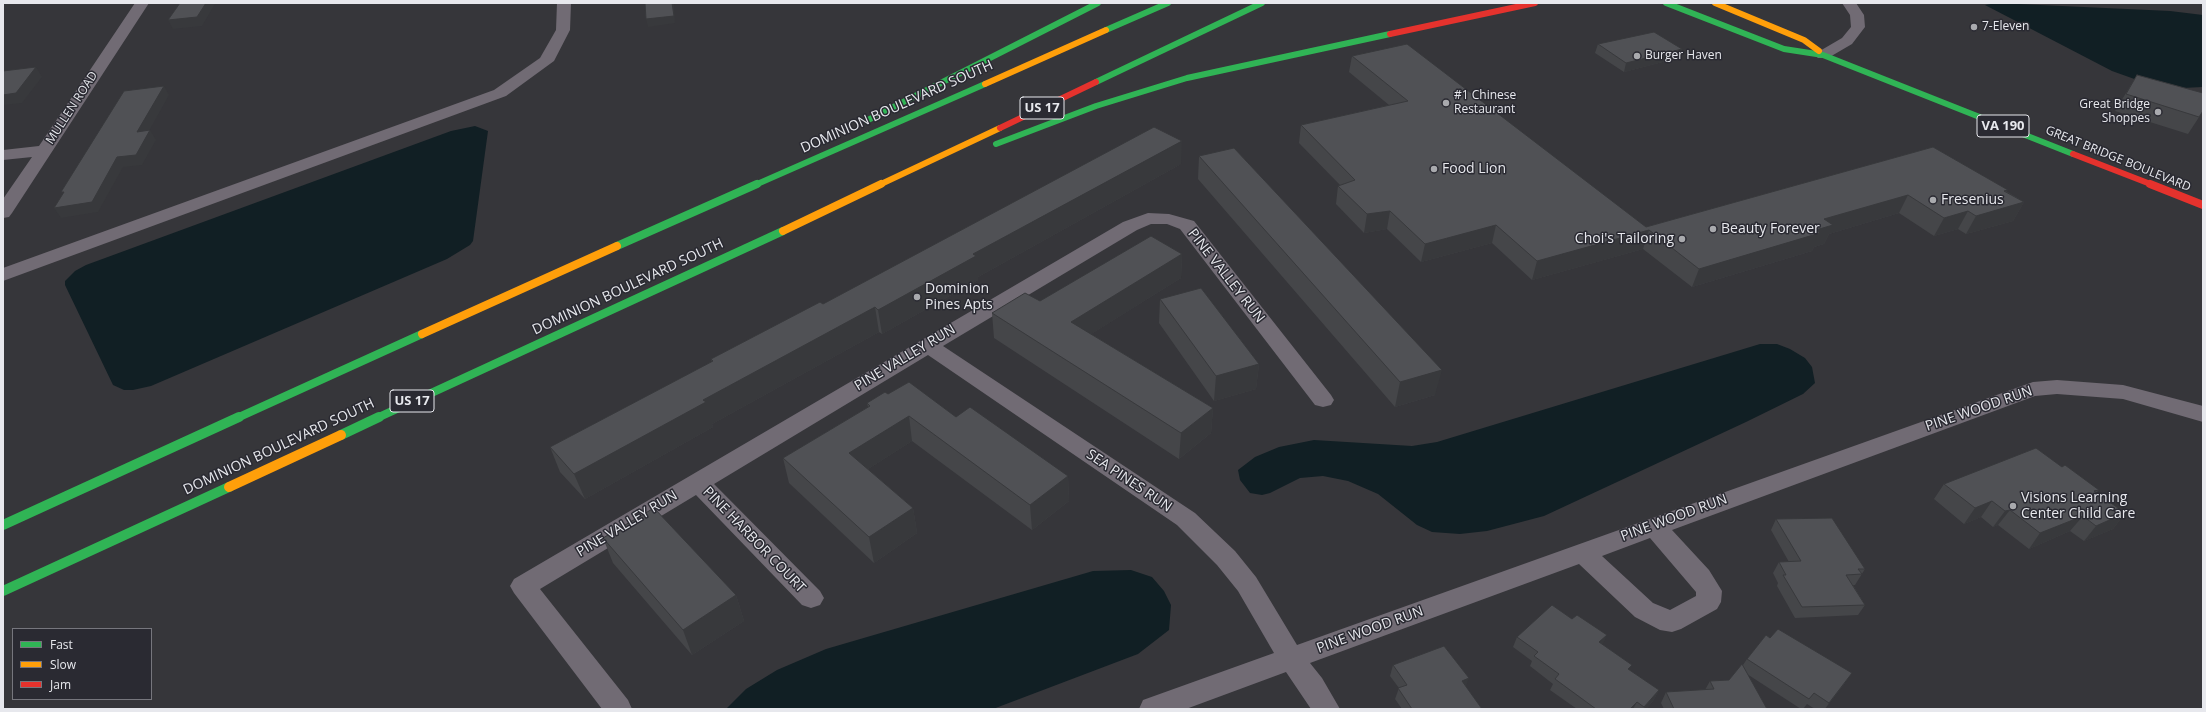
<!DOCTYPE html>
<html>
<head>
<meta charset="utf-8">
<style>
	body { margin:0 }
	#map { position:relative; width:2206px; height:712px; overflow:hidden; background:#36363a; font-family:"Open Sans",sans-serif }
	canvas { display:block }
	.frame { position:absolute; inset:0; border:4px solid #e7e8ed; pointer-events:none }
	.legend { position:absolute; left:12px; top:628px; width:140px; height:72px; box-sizing:border-box; background:#2a2a32; border:1px solid #76767d; margin:0; padding:5px 7px; list-style:none; font-size:12px; color:#e7e8ed }
	.legend li { display:flex; align-items:center; gap:8px; height:20px }
	.legend b { width:20px; border:1px solid #76767d }
</style>
</head>
<body>
<div id="map">
<canvas width="2206" height="712"></canvas>
<div class="frame"></div>
<ul class="legend">
<li><b style="height:5px;background:#30b455"></b>Fast</li>
<li><b style="height:5px;background:#ff9f0a"></b>Slow</li>
<li><b style="height:5px;background:#e5322d"></b>Jam</li>
</ul>
</div>
<script>
const context = document.querySelector('canvas').getContext('2d');
context.lineJoin = 'round';
function paint(path, color) { context.fillStyle = color; context.fill(path, 'evenodd'); }
const poly = rows => new Path2D(rows.map(r => 'M' + r).join(''));
function stroke(path, color, width, dash) { context.strokeStyle = color; context.lineWidth = width; context.lineCap = dash ? 'butt' : 'round'; context.setLineDash(dash || []); context.stroke(path); }
function drawText(font, color, halo, rows, align = 'center') {
  context.font = font + ' "Open Sans",sans-serif'; context.lineWidth = 3; context.setLineDash([]); context.textBaseline = 'middle'; context.strokeStyle = halo; context.fillStyle = color; for (const [text, x, y, turn = 0] of rows) {
    context.save(); context.translate(x, y); context.rotate((+turn || 0) * Math.PI / 180); context.textAlign = isNaN(turn) ? turn : align; if (halo) context.strokeText(text, 0, 0); context.fillText(text, 0, 0); context.restore();
  }
}
const water = poly([
	[1997,3,2170,11,2203,15,2203,87,2182,88,2140,81,2112,71,1985,5],
	[475,126,488,131,473,241,470,245,447,259,151,386,133,390,124,390,113,385,65,285,65,281,75,271,86,265,451,131],
	[1760,344,1777,344,1790,349,1805,358,1812,367,1815,383,1803,394,1746,422,1544,516,1487,531,1460,534,1432,532,1417,525,1378,494,1348,481,1323,476,1300,478,1270,493,1262,495,1250,493,1240,480,1238,470,1255,457,1279,447,1314,440,1412,446,1437,442],
	[1131,570,1152,577,1164,591,1171,605,1169,630,1138,654,993,709,726,709,746,689,777,670,826,649,1093,571]
]);
const street = poly([
	[135,3,149,3,12,213,9,217,3,218,3,199,32,157,3,160,3,150,39,146,135,3],
	[557,3,571,3,570,30,554,61,506,96,3,281,3,268,494,90,540,58,556,30,557,3],
	[1842,3,1856,3,1864,15,1865,27,1852,44,1828,58,1818,58,1815,55,1818,52,1842,38,1851,27,1850,15,1842,3],
	[1148,213,1169,214,1194,221,1331,395,1334,400,1331,405,1323,407,1315,405,1180,229,1167,224,1151,224,1137,230,943,346,1195,513,1235,551,1256,577,1297,645,2033,382,2057,380,2123,385,2203,406,2203,422,2123,399,2057,394,2035,396,1672,530,1709,570,1722,591,1721,602,1717,609,1681,629,1672,632,1660,630,1635,617,1579,564,1310,663,1322,678,1340,709,1311,709,1286,672,1186,709,1139,709,1143,700,1274,653,1238,591,1217,565,1177,525,928,355,714,484,820,591,824,598,820,605,811,608,802,605,696,495,540,589,628,700,632,709,602,709,514,593,510,586,514,579,1123,222,1148,213],
	[1650,538,1696,592,1696,596,1670,610,1653,603,1602,556,1650,538]
]);
const fastFar2 = poly([
	[1666,3,1784,49,1823,55,2073,154],
	[1106,30,1168,3],
	[1096,82,1262,3],
	[866,121,1098,3],
	[996,144,1096,106,1187,78,1390,34],
	[755,185,985,84]
]);
const fastFar1 = poly([
	[617,246,757,184],
	[237,418,422,334],
	[377,418,783,231]
]);
const fast = poly([
	[341,435,379,417],
	[3,525,239,417],
	[3,591,229,487]
]);
const slowFar2 = poly([
	[1715,3,1804,40,1819,51],
	[985,84,1106,30],
	[879,185,1000,128]
]);
const slowFar1 = poly([
	[783,231,881,184],
	[422,334,617,246]
]);
const slow = poly([
	[229,487,341,435]
]);
const jamFar1 = poly([
	[1390,34,1535,3],
	[1000,128,1096,82],
	[2073,154,2153,185]
]);
const jam = poly([
	[2150,184,2203,205]
]);
const wall = poly([
	[1598,44,1682,49,1678,58,1624,72,1595,53],
	[1352,56,1646,227,1933,147,2024,202,2013,221,1966,234,1958,229,1934,236,1899,213,1829,234,1824,244,1814,247,1812,251,1692,287,1643,249,1532,280,1492,243,1421,262,1387,229,1364,233,1336,204,1338,186,1340,185,1299,143,1301,125,1389,105,1349,72],
	[2137,75,2203,111,2188,134,2115,111],
	[1199,156,1435,395,1395,407,1198,179],
	[1181,164,978,277,978,280,882,334,879,332,712,424,713,427,585,499,560,472,550,447,712,362,711,359,823,304],
	[1182,254,1181,278,1091,334,1213,408,1211,433,1179,459,994,338,992,313,1040,301],
	[1160,299,1259,364,1256,389,1214,401,1159,323],
	[888,394,956,417,1068,476,1069,501,1032,530,912,441,868,469,913,508,917,533,874,563,789,483,783,458,868,407,867,403],
	[2062,467,2099,490,2096,493,2125,513,2113,529,2084,541,2070,531,2029,549,1998,525,1993,527,1981,517,1964,524,1934,499,1944,484],
	[1776,519,1865,569,1855,585,1853,585,1865,605,1858,615,1795,618,1777,586,1778,583,1773,573,1779,562,1789,562,1771,530],
	[603,538,736,595,744,621,692,655,613,563],
	[1517,637,1602,644,1629,670,1659,690,1653,701,1646,709,1577,709,1550,690,1553,684,1530,666,1532,661,1513,647],
	[1747,659,1845,683,1825,709,1815,709,1807,704,1803,709,1801,709,1747,674,1767,709,1664,709,1661,703,1666,692,1705,690,1710,681,1729,680,1743,665],
	[1393,665,1466,687,1482,709,1402,709,1395,699,1399,688,1390,676]
]);
const shadedWall = poly([
	[206,3,215,3,215,4,202,26,173,29,168,20],
	[672,3,674,3,675,23,648,27,646,19],
	[1682,49,1678,58,1624,72,1626,63],
	[36,67,42,77,22,103,3,105,3,95],
	[164,86,169,95,143,142,137,132],
	[150,130,156,140,142,165,123,167,98,212,61,218,54,208],
	[1182,141,1181,164,978,277,978,280,882,334,878,310,973,254],
	[1908,195,1899,213,1829,234,1824,244,1814,247,1812,251,1692,287,1699,269,1816,230,1824,219],
	[2024,202,2013,221,1966,234,1976,216],
	[1390,211,1387,229,1364,233,1367,214],
	[1968,211,1958,229,1934,236,1944,218],
	[1496,225,1492,243,1421,262,1425,244],
	[1649,230,1643,249,1532,280,1537,261],
	[1182,254,1181,278,1072,346,1071,322],
	[875,307,879,332,712,424,713,427,585,499,574,474,703,400],
	[1259,364,1256,389,1214,401,1216,376],
	[1442,370,1435,395,1395,407,1400,382],
	[1213,408,1211,433,1179,459,1181,433],
	[909,416,912,441,854,478,849,453],
	[1068,476,1069,501,1032,530,1030,505],
	[1992,501,1981,517,1964,524,1975,508],
	[913,508,917,533,874,563,869,537],
	[2010,510,1998,525,1993,527,2005,511],
	[2125,513,2113,529,2084,541,2096,526],
	[2083,516,2070,531,2029,549,2040,533],
	[736,595,744,621,692,655,683,630],
	[1607,635,1602,646,1599,642],
	[1852,673,1845,683,1825,709,1829,703],
	[1469,678,1465,689,1462,681],
	[1659,690,1653,701,1646,709,1643,709],
	[1637,702,1633,709,1630,709]
]);
const building = poly([
	[180,3,206,3,197,17,168,20,180,3],
	[645,3,672,3,674,16,646,19,645,3],
	[1654,32,1682,49,1626,63,1598,44,1654,32],
	[1407,44,1646,227,1933,147,2008,190,2004,191,2024,202,1976,216,1968,211,1944,218,1908,195,1824,219,1833,225,1816,230,1820,233,1699,269,1649,230,1537,261,1496,225,1425,244,1390,211,1367,214,1338,186,1355,180,1301,125,1408,101,1352,56,1407,44],
	[36,67,16,93,3,95,3,71,36,67],
	[2137,75,2203,93,2203,111,2199,117,2126,94,2137,75],
	[164,86,137,132,150,130,136,155,117,157,92,202,54,208,64,192,61,192,124,91,164,86],
	[1154,127,1182,141,973,254,976,256,878,310,875,307,703,400,706,402,574,474,550,447,713,361,711,359,820,302,823,304,1154,127],
	[1234,148,1442,370,1400,382,1199,156,1234,148],
	[1151,236,1182,254,1071,322,1213,408,1181,433,992,313,1025,293,1040,301,1151,236],
	[1201,288,1259,364,1216,376,1160,299,1201,288],
	[909,382,956,417,970,407,1068,476,1030,505,909,416,849,453,913,508,869,537,783,458,870,406,867,403,885,392,888,394,909,382],
	[2036,448,2062,467,2065,465,2099,490,2094,491,2125,513,2096,526,2083,516,2040,533,2010,510,2005,511,1992,501,1975,508,1944,484,2036,448],
	[654,508,736,595,683,630,603,538,654,508],
	[1832,518,1865,569,1858,569,1862,574,1846,575,1865,605,1802,607,1783,575,1786,575,1779,562,1801,561,1776,519,1832,518],
	[1552,605,1572,619,1577,615,1607,635,1599,642,1632,665,1628,669,1659,690,1644,707,1637,702,1630,709,1596,709,1555,679,1559,674,1534,656,1538,652,1517,637,1552,605],
	[1778,629,1852,673,1829,703,1814,693,1809,699,1747,659,1766,635,1770,638,1778,629],
	[1444,646,1469,678,1462,681,1482,709,1412,709,1398,688,1407,685,1393,665,1444,646],
	[1742,664,1767,709,1674,709,1666,692,1714,689,1710,681,1729,680,1742,664]
]);
const markers = [
	[1974,27,4,"#a9aaae"],
	[1637,56,4,"#a9aaae"],
	[1446,103,4,"#a9aaae"],
	[2158,112,4,"#a9aaae"],
	[1434,169,4,"#a9aaae"],
	[1933,200,4,"#a9aaae"],
	[1713,229,4,"#a9aaae"],
	[1682,239,4,"#a9aaae"],
	[917,297,4,"#a9aaae"],
	[2013,506,4,"#a9aaae"]
];
const farPoinames = [
	["7-Eleven",1982,27],
	["Burger Haven",1645,56],
	["#1 Chinese",1454,96],
	["Restaurant",1454,110],
	["Great Bridge",2150,105,"right"],
	["Shoppes",2150,119,"right"]
];
const farStreetnames = [
	["MULLEN ROAD",72,108,-57],
	["GREAT BRIDGE BOULEVARD",2118,159,22]
];
const shields = [
	[1042,108,44],
	[2003,126,52],
	[412,401,44]
];
const shieldNames = [
	["US 17",1042,108],
	["VA 190",2003,126],
	["US 17",412,401]
];
const streetNames = [
	["DOMINION BOULEVARD SOUTH",897,107,-24],
	["PINE VALLEY RUN",1226,276,52],
	["DOMINION BOULEVARD SOUTH",628,287,-25],
	["PINE VALLEY RUN",905,358,-31],
	["PINE WOOD RUN",1979,409,-19],
	["DOMINION BOULEVARD SOUTH",279,447,-25],
	["SEA PINES RUN",1129,481,34],
	["PINE WOOD RUN",1674,518,-20],
	["PINE VALLEY RUN",627,524,-31],
	["PINE HARBOR COURT",754,540,46],
	["PINE WOOD RUN",1370,630,-20]
];
const poiNames = [
	["Food Lion",1442,169],
	["Fresenius",1941,200],
	["Beauty Forever",1721,229],
	["Choi's Tailoring",1674,239,"right"],
	["Dominion",925,289],
	["Pines Apts",925,305],
	["Visions Learning",2021,498],
	["Center Child Care",2021,514]
];
paint(water, '#111f24');
paint(street, '#716b74');
stroke(fastFar2, '#30b455', 6);
stroke(fastFar1, '#30b455', 8);
stroke(fast, '#30b455', 10);
stroke(slowFar2, '#ff9f0a', 6);
stroke(slowFar1, '#ff9f0a', 8);
stroke(slow, '#ff9f0a', 10);
stroke(jamFar1, '#e5322d', 6);
stroke(jam, '#e5322d', 8);
paint(wall, '#454649');
paint(shadedWall, '#38393c');
paint(building, '#505155');
stroke(building, '#38393c', 1);
for (const [x, y, r, color] of markers) { const dot = new Path2D(); dot.arc(x, y, r, 0, 2 * Math.PI); context.fillStyle = color; context.fill(dot); stroke(dot, '#2a2a32', 1.5); }
drawText('12px', '#e7e8ed', '#2a2a32', farPoinames, 'left');
drawText('12px', '#e7e8ed', '#2a2a32', farStreetnames);
for (const [x, y, w] of shields) { const box = new Path2D(); box.roundRect(x - w / 2, y - 11, w, 22, 3); context.fillStyle = '#2a2a32'; context.fill(box); stroke(box, '#e7e8ed', 1); }
drawText('bold 13px', '#e7e8ed', null, shieldNames);
drawText('14px', '#e7e8ed', '#2a2a32', streetNames);
drawText('14px', '#e7e8ed', '#2a2a32', poiNames, 'left');
</script>
</body>
</html>
